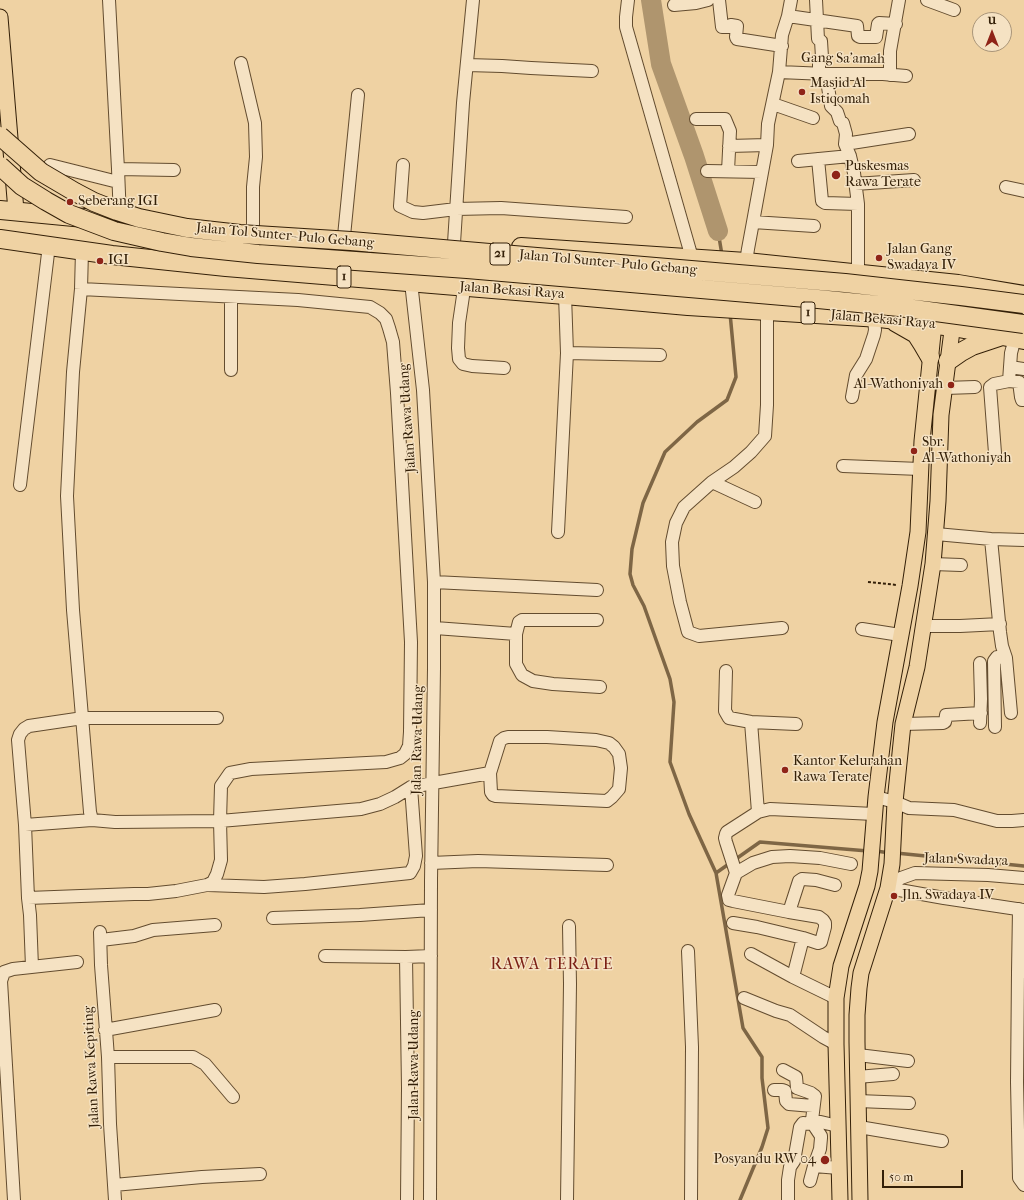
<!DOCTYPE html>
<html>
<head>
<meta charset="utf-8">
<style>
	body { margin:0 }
	#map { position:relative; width:1024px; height:1200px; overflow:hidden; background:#efd2a3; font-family:"IM FELL French Canon",serif }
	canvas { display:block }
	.north { position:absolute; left:972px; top:12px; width:40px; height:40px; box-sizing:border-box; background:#f5e2c3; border:1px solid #a89478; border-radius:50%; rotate:0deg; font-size:11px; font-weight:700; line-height:16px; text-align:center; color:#342008 }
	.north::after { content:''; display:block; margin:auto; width:14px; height:18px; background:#8f2418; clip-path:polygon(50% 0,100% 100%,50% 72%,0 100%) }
	.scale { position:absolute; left:882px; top:1170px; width:81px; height:18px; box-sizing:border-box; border:2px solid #342008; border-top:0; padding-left:5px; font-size:12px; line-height:14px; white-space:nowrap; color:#342008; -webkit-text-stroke:3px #f5e2c3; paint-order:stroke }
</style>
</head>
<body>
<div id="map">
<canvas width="1024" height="1200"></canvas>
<div class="north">U</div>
<div class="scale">50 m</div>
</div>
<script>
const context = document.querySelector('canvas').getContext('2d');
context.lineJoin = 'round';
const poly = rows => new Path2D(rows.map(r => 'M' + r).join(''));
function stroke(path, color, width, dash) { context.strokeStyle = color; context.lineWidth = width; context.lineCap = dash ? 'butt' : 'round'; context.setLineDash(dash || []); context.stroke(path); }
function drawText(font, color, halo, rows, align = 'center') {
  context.font = font + ' "IM FELL French Canon",serif'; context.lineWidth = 3; context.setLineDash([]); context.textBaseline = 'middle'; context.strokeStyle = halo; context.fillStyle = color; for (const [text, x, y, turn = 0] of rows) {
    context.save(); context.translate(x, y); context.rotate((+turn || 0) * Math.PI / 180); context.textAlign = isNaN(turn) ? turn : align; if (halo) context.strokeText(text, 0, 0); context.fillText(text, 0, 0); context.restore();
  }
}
const stream = poly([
	[718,231,722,255],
	[876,851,890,853],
	[896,853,1024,866],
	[716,873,689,814,670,762,674,702,670,679,644,606,633,585,630,574,632,549,643,503,665,452,697,422,727,400,736,377,730,313],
	[740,1200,762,1147,768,1128,762,1078,762,1057,743,1028,716,873,760,842,868,851]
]);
const river = poly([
	[651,0,661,64,694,156,718,231]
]);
const path = poly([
	[868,582,897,585]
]);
const minor = poly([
	[109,0,118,169,120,218],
	[628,0,626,17,626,27,692,258,691,265],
	[719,0,722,27,730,27,731,25,737,26,736,37,737,39,782,46],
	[816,0,818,39,821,41,822,57,819,60,819,73],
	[927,0,954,10],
	[674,5,696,3,708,0],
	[788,16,857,26,858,36,860,37,876,37,878,24,879,23,896,24],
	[241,63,255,123,256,157,253,187,253,231],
	[467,65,502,66,531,68,592,71],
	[779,72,826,74,883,74,906,76],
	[826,74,831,106,837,112,840,121,843,123,846,134,845,144,850,156,854,173,858,204,858,274],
	[890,75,890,51,899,0],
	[773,104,813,118],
	[696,119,725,119,730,131,728,171],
	[845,144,909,134],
	[729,146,767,145],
	[818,159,822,201,825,203,858,204],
	[798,161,850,156],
	[50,165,118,182],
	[403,165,400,206,413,212,423,213,456,209,501,208,626,217],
	[118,169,174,170],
	[707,171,762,172],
	[855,184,914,180],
	[1006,187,1024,191],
	[753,222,814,226],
	[344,236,358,95],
	[454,243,463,103,473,0],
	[82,251,81,289,73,372,67,496,73,610,90,812,92,820,115,822,220,821,361,809,380,804,395,797,411,787,416,856,414,866,410,873,305,884,264,887,208,885],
	[746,262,748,249,753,222,767,145,768,124,779,72,782,35,788,16,791,0],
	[411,282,423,390,434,582,434,668,431,881,430,1200],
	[461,287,463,296,459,323,458,348,459,359,463,364,472,366,504,368],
	[81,289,298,300,370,307,380,313,386,319,389,328,393,342,397,393,411,642,410,732,409,746,405,754,400,758,386,762,251,769,230,773,221,786,220,821,221,860,217,874,213,882,207,885,176,891,148,894,134,894,28,898,25,825,18,740,20,734,24,729,29,726,83,718,217,718],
	[231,297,231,370],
	[767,310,767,405,765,436,751,452,734,467,712,482,684,507,676,523,672,542,673,566,680,602,688,632,699,636,782,628],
	[567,353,660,355],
	[1010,367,1024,369],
	[1009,381,1011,353,1015,338],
	[945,388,975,387],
	[852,397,856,375,866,359,874,335,875,330,874,318],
	[995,453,990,387,994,384,1009,381,1019,382,1021,397,1022,400,1024,400],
	[843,466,920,469],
	[712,482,755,502],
	[20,485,49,245],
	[558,532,567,353,565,295],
	[936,534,991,539,1024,540],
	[991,539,1000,632,1002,646,1006,658,1011,713],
	[933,564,961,565],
	[434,582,597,590],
	[924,626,960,626,1000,624],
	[435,628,516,634,516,664,522,675,533,681,553,684,600,687],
	[862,629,900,635],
	[516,634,519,622,522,620,597,620],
	[980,663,981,699,980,723],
	[726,671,725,711,729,718,751,722,796,724],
	[751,722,758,812],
	[903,724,943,723,945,722,946,715,981,713],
	[995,727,994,661,997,657,1006,658],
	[411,787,490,773,500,741,504,738,508,737,547,737,596,740,609,743,614,747,619,754,621,768,619,789,612,797,607,801,496,796,493,795,491,792,490,773],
	[876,797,895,802,909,808,954,810,997,821,1012,821,1024,820],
	[25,825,92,820],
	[431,863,478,861,607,865],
	[736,873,726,842,725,838,726,834,727,832,758,812,770,809,874,814],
	[888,888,901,878,915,873,988,875,1024,878],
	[888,888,944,898,1024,910],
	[28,898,30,915,32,967],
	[789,912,733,901,729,900,728,895,736,873,753,863,772,857,790,856,820,858,851,864],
	[273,918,360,915,431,910],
	[733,923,757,927,803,938,818,943,821,942,825,927,825,923,823,920,819,917,789,912,799,881,802,879,816,880,835,885],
	[100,932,101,965,108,1057,110,1124,115,1200],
	[101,940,134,936,153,930,215,925],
	[688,951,692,1047,691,1200],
	[751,954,793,977,836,998],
	[325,956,406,957,431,956],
	[406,957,408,1088,407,1200],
	[1018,972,1019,909],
	[1024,972,1018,972,1017,1082,1019,1178,1024,1185],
	[793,977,803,938],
	[744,998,776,1011,790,1015,823,1037,836,1044],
	[105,1030,215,1010],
	[858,1055,908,1061],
	[108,1057,193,1057,205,1064,233,1097],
	[783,1070,796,1077,797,1088,811,1093,815,1096,812,1120,813,1124,821,1136,821,1138,820,1149,814,1166,810,1181],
	[857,1077,893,1074],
	[774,1090,782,1090,785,1091,786,1101,789,1104,813,1106],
	[858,1101,909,1103],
	[812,1120,838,1126],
	[859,1127,942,1141],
	[814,1166,839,1168],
	[114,1185,202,1177,260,1174],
	[14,1200,1,981,4,972,13,969,77,962],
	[567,1200,570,984,569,926],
	[788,1200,788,1180,790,1167,794,1161,800,1127,803,1123,813,1124]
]);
const major = poly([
	[0,17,16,211],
	[840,1200,836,1044,836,998,841,966,867,886,870,871,876,797,885,722,910,586,918,532,922,441,935,314],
	[860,1200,857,1042,857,1015,859,988,861,973,888,888,892,864,895,802,903,724,917,667,933,564,938,501,941,415,958,285]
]);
const highway = poly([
	[0,210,147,224],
	[0,239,112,255,226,267,565,295,688,306,880,318,953,327,1024,340],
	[521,247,746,262,958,284,1024,295],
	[895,322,916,334,923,345,930,357],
	[948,361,961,352,972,346,1002,336]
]);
const highwayBridge = poly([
	[0,136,41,172,75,192,94,202,117,211,139,218,187,228,240,234,351,241,454,250,845,283,961,296,1024,304],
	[0,166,22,186,46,201,69,214,114,231,162,242,191,247,258,254,467,269,818,299,899,307,1024,324]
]);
const markers = [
	[802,92,4,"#8f2418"],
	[836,175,5,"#8f2418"],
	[70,202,4,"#8f2418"],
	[879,258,4,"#8f2418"],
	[100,261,4,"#8f2418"],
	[951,385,4,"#8f2418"],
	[914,451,4,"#8f2418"],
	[785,770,4,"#8f2418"],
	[894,896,4,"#8f2418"],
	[825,1160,5,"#8f2418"]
];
const shields = [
	[500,254,20],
	[344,277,14],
	[808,313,14]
];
const shieldNames = [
	["21",500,254],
	["1",344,277],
	["1",808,313]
];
const streetNames = [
	["Gang Sa'amah",843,59,1],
	["Jalan Tol Sunter–Pulo Gebang",285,236,5],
	["Jalan Tol Sunter–Pulo Gebang",608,263,5],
	["Jalan Bekasi Raya",512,291,4],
	["Jalan Bekasi Raya",883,320,5],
	["Jalan Rawa Udang",408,418,-94],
	["Jalan Rawa Udang",418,740,-89],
	["Jalan Swadaya",966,860,2],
	["Jalan Rawa Udang",415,1065,-90],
	["Jalan Rawa Kepiting",92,1067,-93]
];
const poiNames = [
	["Masjid Al",810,84],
	["Istiqomah",810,100],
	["Puskesmas",845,167],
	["Rawa Terate",845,183],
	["Seberang IGI",78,202],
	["Jalan Gang",887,250],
	["Swadaya IV",887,266],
	["IGI",108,261],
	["Al-Wathoniyah",943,385,"right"],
	["Sbr.",922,443],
	["Al-Wathoniyah",922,459],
	["Kantor Kelurahan",793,762],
	["Rawa Terate",793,778],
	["Jln. Swadaya IV",902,896],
	["Posyandu RW 04",816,1160,"right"]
];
const quarterNames = [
	["RAWA TERATE",552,965]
];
stroke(stream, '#7e6645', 3.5);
stroke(river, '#af956e', 20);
stroke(minor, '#634c2f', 14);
stroke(major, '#342008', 17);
stroke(highway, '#342008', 20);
stroke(path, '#342008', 2, [3, 2]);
stroke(minor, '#f5e2c3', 12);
stroke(major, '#efd2a3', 15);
stroke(highway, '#efd2a3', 18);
stroke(highwayBridge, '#342008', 20, []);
stroke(highwayBridge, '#efd2a3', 18);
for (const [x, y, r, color] of markers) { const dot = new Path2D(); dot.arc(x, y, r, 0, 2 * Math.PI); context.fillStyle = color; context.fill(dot); stroke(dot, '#f5e2c3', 1.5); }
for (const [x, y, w] of shields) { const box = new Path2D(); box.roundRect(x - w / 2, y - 11, w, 22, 3); context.fillStyle = '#f5e2c3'; context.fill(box); stroke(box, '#342008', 1); }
drawText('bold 13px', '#342008', null, shieldNames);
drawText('14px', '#342008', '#f5e2c3', streetNames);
drawText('14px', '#342008', '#f5e2c3', poiNames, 'left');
context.letterSpacing = '1px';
drawText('16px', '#7a1f14', '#f5e2c3', quarterNames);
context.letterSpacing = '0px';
</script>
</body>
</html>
